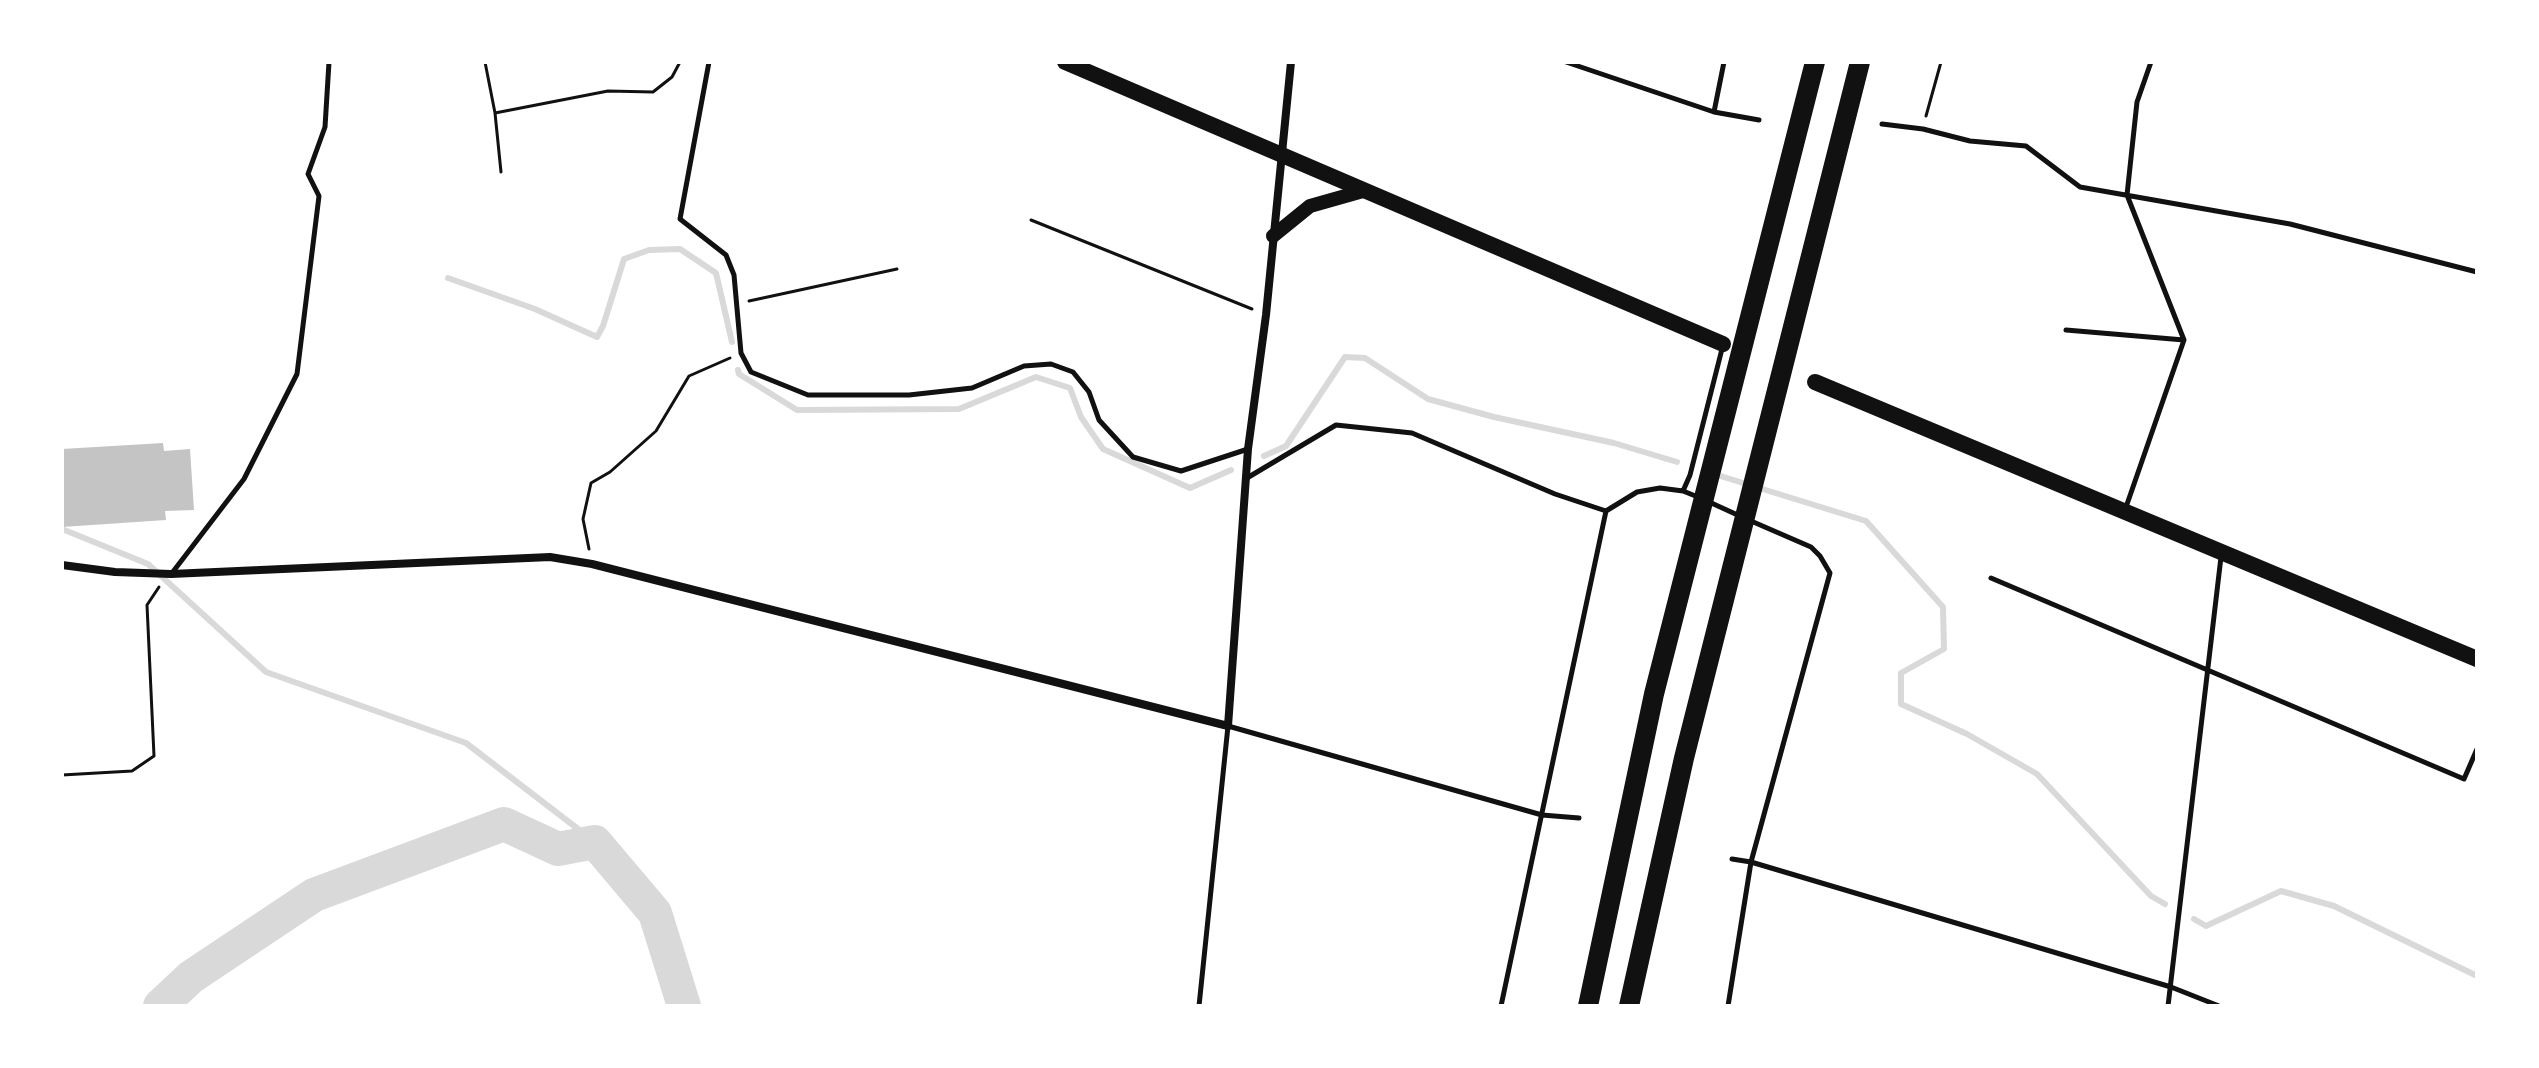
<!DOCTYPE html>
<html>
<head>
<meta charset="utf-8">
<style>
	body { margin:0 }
	#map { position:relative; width:2539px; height:1068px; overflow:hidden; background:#fff; font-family:Jost,sans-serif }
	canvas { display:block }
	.frame { position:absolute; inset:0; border:64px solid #fff; pointer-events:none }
</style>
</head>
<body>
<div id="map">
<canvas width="2539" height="1068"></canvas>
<div class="frame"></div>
</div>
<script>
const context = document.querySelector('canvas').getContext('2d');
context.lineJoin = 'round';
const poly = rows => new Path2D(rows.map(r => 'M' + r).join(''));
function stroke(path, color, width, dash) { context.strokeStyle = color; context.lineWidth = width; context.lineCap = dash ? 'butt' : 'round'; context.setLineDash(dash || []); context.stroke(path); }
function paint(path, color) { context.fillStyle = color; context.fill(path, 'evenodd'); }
const stream = poly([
	[448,278,535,309,597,337,603,326,624,259,649,250,680,249,716,273,732,342],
	[738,370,739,374,797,410,959,409,1036,377,1070,388,1081,417,1103,449,1190,488,1231,470],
	[1264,456,1286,446,1345,357,1365,358,1428,399,1494,417,1614,443,1677,462],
	[1714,474,1866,521,1943,607,1944,649,1901,673,1901,704,1967,734,2037,774,2151,896,2165,904],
	[62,529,148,564,266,672,466,743,595,842],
	[2194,919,2206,926,2281,891,2334,906,2477,976]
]);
const river = poly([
	[160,1006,191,977,314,895,504,824,558,849,595,842,655,913,684,1006]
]);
const building = poly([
	[163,443,164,451,190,449,194,510,165,511,166,520,62,527,62,449]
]);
const path = poly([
	[485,62,495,113,501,172],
	[495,113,608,91,653,92,672,77,680,62],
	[1926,116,1941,62],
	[1031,220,1252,309],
	[749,301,897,269],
	[589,549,583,519,591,483,610,472,656,431,689,376,730,358],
	[62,775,132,771,154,756,147,605,159,587]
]);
const service = poly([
	[709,62,680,219,726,255,734,275,741,353,751,372,808,395,909,395,972,388,1024,366,1051,364,1073,372,1089,392,1099,420,1133,457,1181,471,1248,449],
	[1566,62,1714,112,1759,120],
	[1714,112,1724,62],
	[1882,124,1923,129,1970,141,2026,146,2080,187,2290,224,2477,272],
	[2066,330,2184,340],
	[1247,478,1336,425,1412,433,1555,494,1606,511,1501,1006],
	[1683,491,1690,475,1723,345],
	[1707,501,1742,517],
	[2125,510,2184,340,2127,195,2137,102,2151,62],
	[1606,511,1637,492,1660,488,1683,491,1698,497],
	[172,573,244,479,297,374,319,196,308,174,325,127,329,62],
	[1991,578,2464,779,2477,749],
	[1732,859,1751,862,2171,987,2219,1006],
	[1199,1006,1228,726,1542,815,1579,818],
	[1728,1006,1751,862,1830,573,1820,556,1811,547,1751,521],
	[2168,1006,2221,557]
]);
const minor = poly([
	[62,565,115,572,171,574,550,557,592,564,1228,726,1248,449,1266,315,1291,62]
]);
const tertiary = poly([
	[1273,236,1310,206,1363,191]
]);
const secondary = poly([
	[1065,62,1723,344],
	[1815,382,2477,659]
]);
const motorway = poly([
	[1588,1006,1654,694,1815,62],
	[1629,1006,1684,758,1860,62]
]);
stroke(stream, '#d9d9d9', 6);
stroke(river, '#d9d9d9', 34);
paint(building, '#c4c4c4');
stroke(path, '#111', 3);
stroke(service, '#111', 5);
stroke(minor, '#111', 8);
stroke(tertiary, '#111', 14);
stroke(secondary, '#111', 16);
stroke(motorway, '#111', 20);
</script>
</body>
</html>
